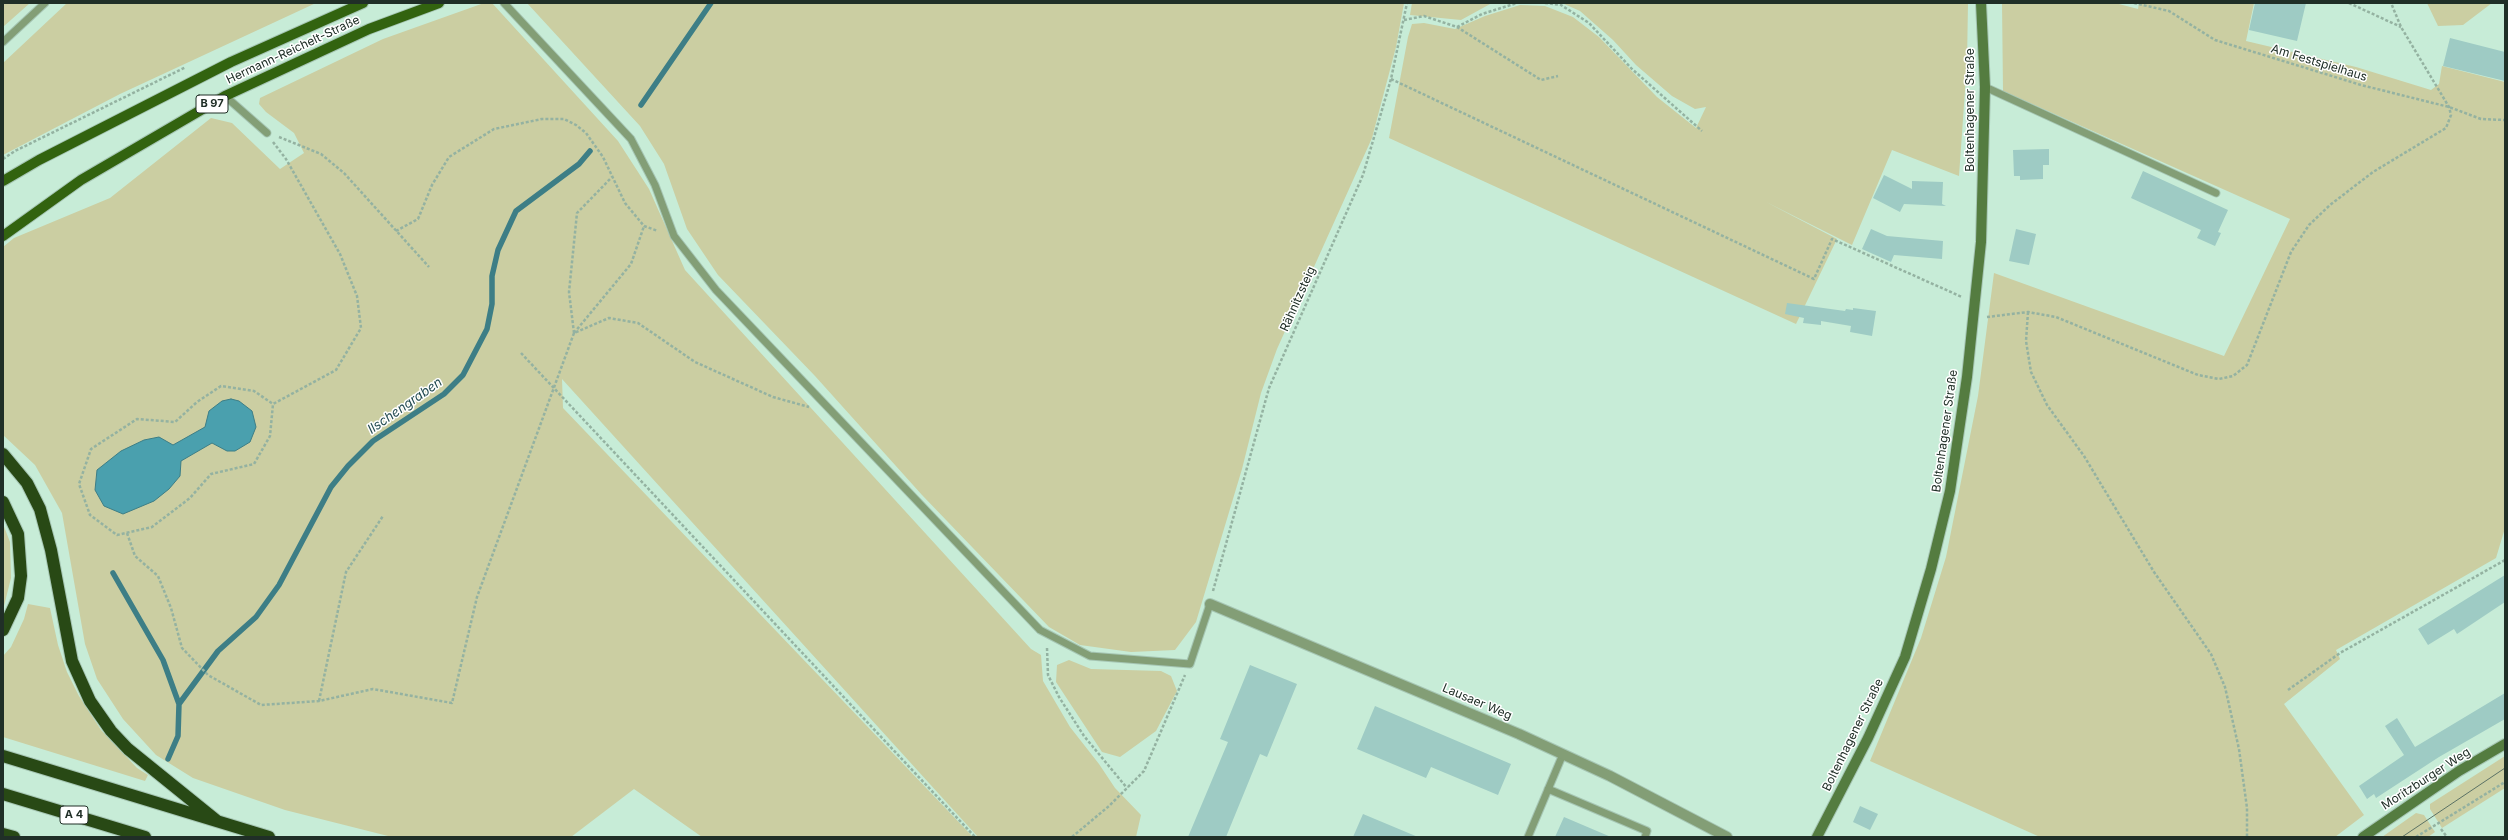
<!DOCTYPE html>
<html>
<head>
<meta charset="utf-8">
<style>
	body { margin:0 }
	#map { position:relative; width:2508px; height:840px; overflow:hidden; background:#c7ecd7; font-family:Inter,sans-serif }
	canvas { display:block }
	.frame { position:absolute; inset:0; border:4px solid #202f27; pointer-events:none }
</style>
</head>
<body>
<div id="map">
<canvas width="2508" height="840"></canvas>
<div class="frame"></div>
</div>
<script>
const context = document.querySelector('canvas').getContext('2d');
context.lineJoin = 'round';
function paint(path, color) { context.fillStyle = color; context.fill(path, 'evenodd'); }
const poly = rows => new Path2D(rows.map(r => 'M' + r).join(''));
function stroke(path, color, width, dash) { context.strokeStyle = color; context.lineWidth = width; context.lineCap = dash ? 'butt' : 'round'; context.setLineDash(dash || []); context.stroke(path); }
function drawText(font, color, halo, rows, align = 'center') {
  context.font = font + ' Inter,sans-serif'; context.lineWidth = 3; context.setLineDash([]); context.textBaseline = 'middle'; context.strokeStyle = halo; context.fillStyle = color; for (const [text, x, y, turn = 0] of rows) {
    context.save(); context.translate(x, y); context.rotate((+turn || 0) * Math.PI / 180); context.textAlign = isNaN(turn) ? turn : align; if (halo) context.strokeText(text, 0, 0); context.fillText(text, 0, 0); context.restore();
  }
}
const green = poly([
	[3,3,30,3,3,27],
	[67,3,316,3,120,94,3,155,3,63],
	[484,3,492,3,618,141,649,189,685,270,1031,649,1041,655,1043,681,1070,727,1099,764,1115,788,1141,815,1136,837,978,837,562,379,563,408,973,837,702,837,634,789,571,837,392,837,285,810,193,778,156,755,123,719,97,679,85,644,62,513,35,465,3,435,3,247,14,238,110,198,211,118,232,123,280,169,304,153,294,133,266,112,259,104,260,98,383,39],
	[527,3,1404,3,1396,47,1372,138,1277,349,1261,393,1242,469,1196,622,1175,650,1131,652,1080,645,1049,627,922,495,815,376,718,275,687,229,664,164,640,126],
	[1412,3,1492,3,1461,20,1410,15],
	[1562,3,1968,3,1967,62,1959,176,1892,150,1852,245,1766,202,1837,239,1796,324,1389,138,1408,37,1412,24,1424,23,1455,29,1485,16,1520,5,1545,6,1573,17,1599,37,1657,97,1696,128,1706,107,1695,109,1672,96,1636,65,1613,40,1580,11],
	[2002,3,2115,3,2138,9,2139,3,2254,3,2246,41,2356,67,2431,90,2439,84,2442,66,2505,82,2505,528,2496,558,2336,650,2340,659,2284,704,2364,815,2335,837,2040,837,1870,761,1921,638,1946,557,1978,396,1994,273,2224,356,2290,219,2003,91],
	[2427,3,2492,3,2463,25,2438,26],
	[3,524,10,542,11,578,3,610],
	[28,604,50,608,58,645,67,672,79,696,101,730,137,768,148,775,145,781,3,737,3,656,11,647,24,619],
	[1069,660,1091,669,1161,671,1171,676,1177,691,1156,731,1120,757,1102,752,1056,682,1057,665],
	[2505,756,2505,788,2442,828,2430,809,2430,804],
	[2416,813,2424,815,2435,832,2428,837,2382,837]
]);
const water = poly([
	[231,399,239,401,252,411,256,427,250,442,235,451,227,451,212,443,181,461,180,476,169,489,154,501,123,514,104,506,95,490,97,470,121,451,144,440,159,437,173,445,205,427,209,411,222,401,231,399]
]);
const stream = poly([
	[641,105,711,3],
	[113,573,163,660,179,704],
	[168,759,178,736,179,704,218,651,256,617,279,585,331,487,348,466,373,441,444,394,463,375,487,329,492,304,492,276,498,250,516,211,579,164,590,151]
]);
const building = poly([
	[2255,3,2306,3,2297,41,2249,30],
	[2450,38,2505,52,2505,81,2443,66],
	[2049,149,2049,165,2043,165,2043,179,2020,180,2020,176,2014,176,2013,150],
	[2143,171,2228,210,2218,232,2221,233,2215,246,2197,238,2201,230,2131,198],
	[1884,175,1912,189,1912,181,1943,182,1942,204,1946,206,1904,204,1900,212,1873,198],
	[1871,229,1887,236,1943,241,1942,259,1894,255,1891,262,1862,249],
	[2016,229,2036,234,2029,265,2009,261],
	[1787,303,1845,311,1846,309,1853,310,1853,308,1876,311,1872,336,1850,332,1851,326,1821,321,1821,325,1803,323,1804,318,1785,314],
	[2505,575,2505,602,2457,634,2454,629,2428,645,2418,629],
	[1250,665,1297,684,1267,757,1260,754,1226,837,1188,837,1228,742,1220,739],
	[2505,693,2505,719,2439,757,2376,798,2374,794,2367,799,2359,786,2404,755,2385,726,2397,718,2415,747],
	[1375,706,1511,764,1498,795,1431,767,1426,778,1357,749],
	[1860,806,1878,814,1870,830,1853,822],
	[1363,814,1418,837,1353,837],
	[1564,817,1611,837,1555,837]
]);
const path = poly([
	[1545,3,1561,5,1589,23,1632,69,1702,131],
	[2134,3,2169,11,2215,40,2361,85,2449,107,2481,119,2505,120],
	[2349,3,2401,27],
	[1404,20,1424,16,1457,27,1541,80,1558,76],
	[1457,27,1482,14,1517,3],
	[1391,79,1814,279,1832,239,1962,297],
	[279,137,321,154,344,173,429,267],
	[273,142,286,159,340,254,357,296,361,328,336,370,273,404,270,436,254,464,211,474,190,498,152,527,117,535,90,515,79,484,91,449,137,419,175,422,197,402,221,386,254,391,273,404],
	[3,159,15,151,186,67],
	[396,231,418,219,432,185,449,157,494,129,542,119,564,119,576,125,586,133,603,157,625,203,644,226,658,231],
	[2028,312,2026,341,2031,372,2047,405,2084,456,2154,572,2211,654,2225,687,2239,749,2247,808,2247,837],
	[1987,317,2028,312,2056,317,2198,375,2219,379,2233,376,2247,365,2291,252,2309,225,2330,205,2373,172,2446,128,2451,115,2449,107,2401,27,2391,3],
	[574,333,569,292,577,213,612,177],
	[574,333,631,264,644,226],
	[521,353,975,837],
	[127,533,135,556,158,576,171,608,182,648,208,675,261,705,319,701,373,689,452,703,477,597,574,333,609,318,638,323,695,362,773,397,809,407],
	[1213,591,1269,388,1363,175,1391,79,1407,3],
	[1047,648,1048,675,1059,697,1084,736,1127,788],
	[2288,690,2340,653,2505,560],
	[319,701,346,572,383,516],
	[2441,829,2447,837],
	[1072,837,1109,806,1144,771,1185,675],
	[2416,837,2505,782]
]);
const lane = poly([
	[504,3,631,139,655,185,674,236,716,290,1040,630,1090,656,1190,664,1210,604],
	[3,42,45,3],
	[1985,87,2216,193],
	[225,96,267,133],
	[1548,789,1647,831,1645,837],
	[1528,837,1563,754]
]);
const street = poly([
	[1210,604,1519,734,1610,776,1727,837]
]);
const secondary = poly([
	[1817,837,1868,738,1905,657,1931,569,1950,491,1967,377,1981,242,1985,87,1981,3],
	[2363,837,2459,771,2505,744]
]);
const primary = poly([
	[3,181,39,160,231,62,363,3],
	[3,236,81,180,225,96,369,29,439,3]
]);
const highway = poly([
	[3,454,27,483,40,509,51,550,72,661,90,701,111,731,128,749,217,821],
	[3,502,18,534,21,576,18,598,3,630],
	[3,756,269,837],
	[3,794,145,837],
	[3,834,14,837]
]);
const tram = poly([
	[2402,837,2505,768]
]);
const shields = [
	[212,104,32],
	[74,815,28]
];
const shieldNames = [
	["B 97",212,104],
	["A 4",74,815]
];
const streetNames = [
	["Hermann-Reichelt-Straße",293,50,-25],
	["Am Festspielhaus",2319,63,17],
	["Boltenhagener Straße",1970,110,-90],
	["Rähnitzsteig",1298,299,-66],
	["Boltenhagener Straße",1945,431,-82],
	["Lausaer Weg",1477,702,23],
	["Boltenhagener Straße",1853,735,-64],
	["Moritzburger Weg",2426,779,-33]
];
const waterNames = [
	["Ilschengraben",405,406,-35]
];
paint(green, '#cbcea2');
paint(water, '#4aa0ae');
stroke(water, '#3d7e86', 1);
stroke(stream, '#3d7e86', 5.5);
paint(building, '#9ecbc4');
stroke(lane, '#a6c6b4', 9);
stroke(street, '#a6c6b4', 12);
stroke(secondary, '#a6c6b4', 12);
stroke(primary, '#a6c6b4', 12);
stroke(highway, '#a6c6b4', 14);
stroke(path, '#94b2a1', 2.5, [3, 2]);
stroke(lane, '#839e76', 7);
stroke(street, '#839e76', 10);
stroke(secondary, '#547c40', 10);
stroke(primary, '#32630f', 10);
stroke(highway, '#284915', 12);
stroke(tram, '#5b7265', 1);
for (const [x, y, w] of shields) { const box = new Path2D(); box.roundRect(x - w / 2, y - 9, w, 18, 3); context.fillStyle = '#fff'; context.fill(box); stroke(box, '#202f27', 1); }
drawText('bold 11px', '#202f27', null, shieldNames);
drawText('12px', '#202f27', '#fff', streetNames);
drawText('italic 13px', '#224a50', '#fff', waterNames);
</script>
</body>
</html>
